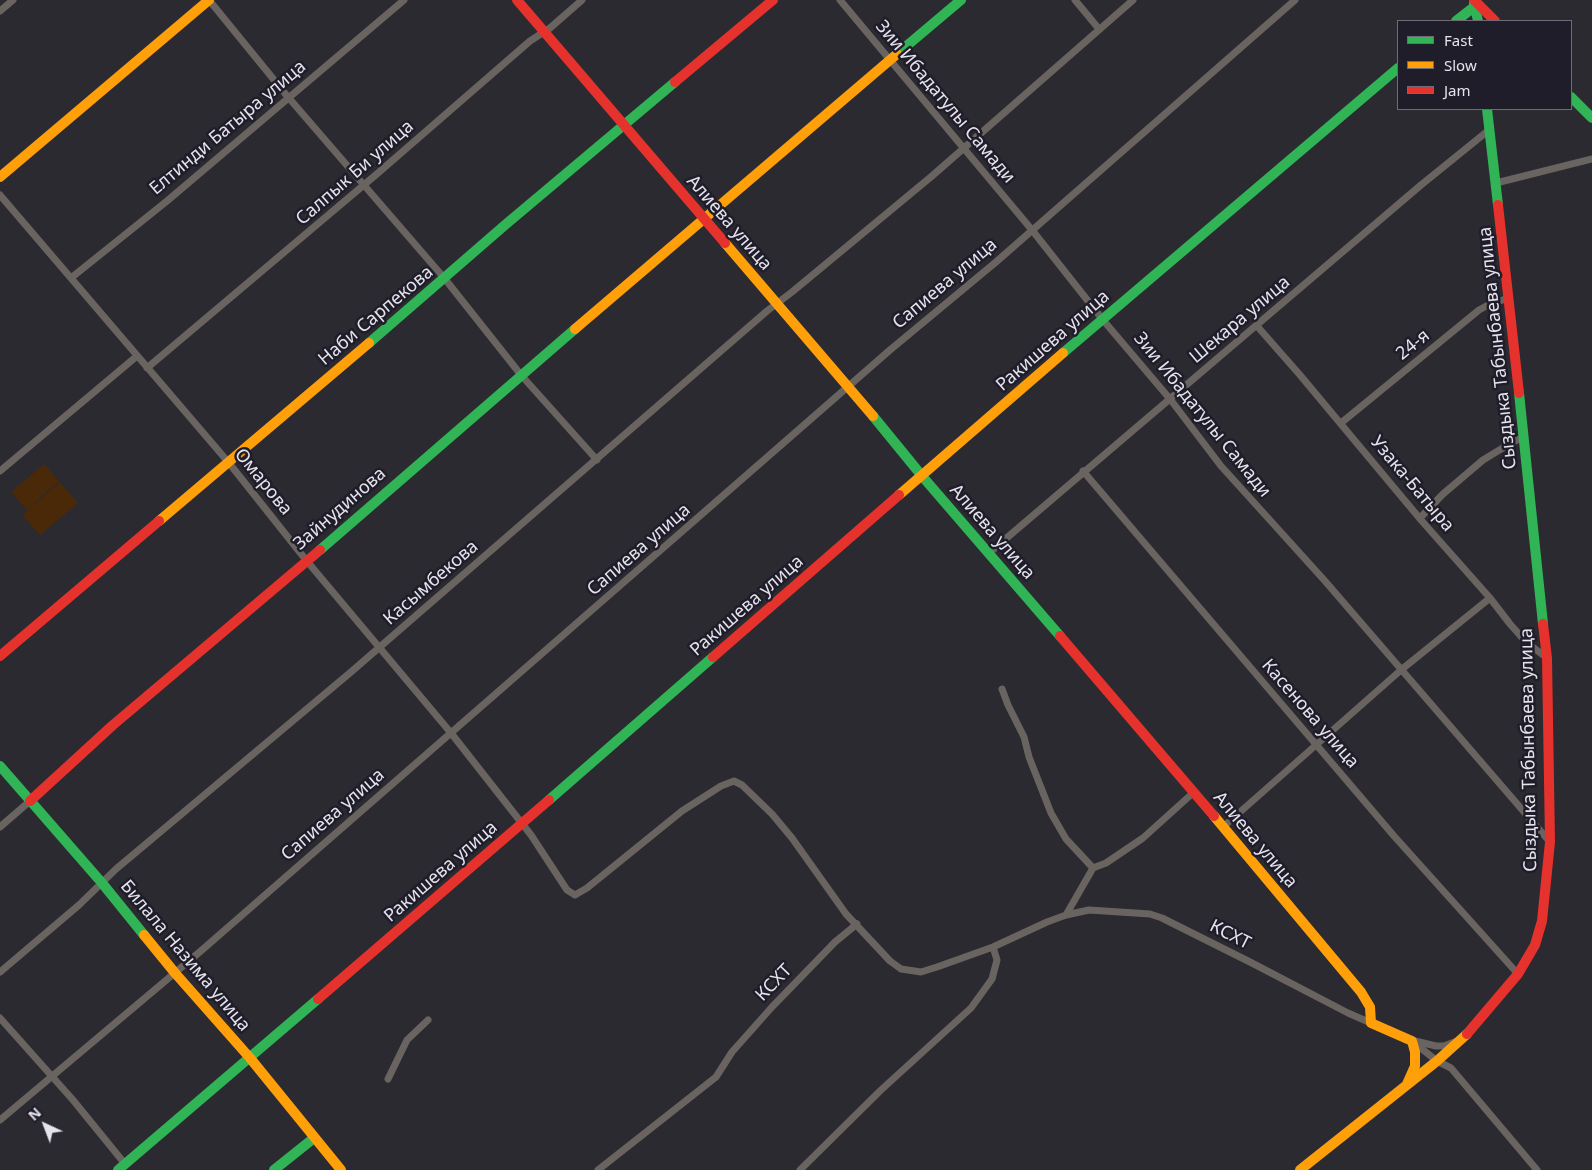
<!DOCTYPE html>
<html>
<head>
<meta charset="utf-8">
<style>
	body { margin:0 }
	#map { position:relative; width:1592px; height:1170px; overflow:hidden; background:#2b2a31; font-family:"Noto Sans",sans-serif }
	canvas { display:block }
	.legend { position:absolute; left:1397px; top:20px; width:175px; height:90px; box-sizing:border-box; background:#201d2a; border:1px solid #6f6c78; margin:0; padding:6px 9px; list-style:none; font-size:15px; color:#e5e3ec }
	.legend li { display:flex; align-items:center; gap:10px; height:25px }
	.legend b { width:25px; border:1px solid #6f6c78 }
	.north { position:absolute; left:20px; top:1100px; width:50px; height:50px; -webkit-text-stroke:4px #201d2a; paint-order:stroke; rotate:317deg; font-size:14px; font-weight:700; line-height:20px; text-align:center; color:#e5e3ec }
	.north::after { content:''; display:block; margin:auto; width:18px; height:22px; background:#e5e3ec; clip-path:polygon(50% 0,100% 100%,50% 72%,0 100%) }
</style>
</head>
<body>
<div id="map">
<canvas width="1592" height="1170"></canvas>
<ul class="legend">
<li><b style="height:6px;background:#30b455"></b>Fast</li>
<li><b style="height:6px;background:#ff9f0a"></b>Slow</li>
<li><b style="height:6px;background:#e5322d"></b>Jam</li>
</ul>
<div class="north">N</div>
</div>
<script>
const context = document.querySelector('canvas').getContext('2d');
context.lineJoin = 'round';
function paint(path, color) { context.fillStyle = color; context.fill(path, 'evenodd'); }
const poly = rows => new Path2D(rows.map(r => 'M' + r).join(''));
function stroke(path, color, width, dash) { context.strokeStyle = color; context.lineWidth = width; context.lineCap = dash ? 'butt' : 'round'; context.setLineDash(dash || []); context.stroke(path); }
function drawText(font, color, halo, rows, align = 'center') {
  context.font = font + ' "Noto Sans",sans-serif'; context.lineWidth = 5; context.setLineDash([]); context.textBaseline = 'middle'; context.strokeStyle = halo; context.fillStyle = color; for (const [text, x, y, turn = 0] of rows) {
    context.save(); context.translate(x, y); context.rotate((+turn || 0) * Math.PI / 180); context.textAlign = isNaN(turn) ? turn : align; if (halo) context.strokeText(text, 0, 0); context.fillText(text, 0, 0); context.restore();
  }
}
const green = poly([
	[44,464,59,481,27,510,11,492],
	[60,482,78,503,40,535,22,515]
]);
const street = poly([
	[209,0,288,97,445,279,521,375,597,460],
	[840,0,1032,230,1103,320,1170,399,1221,466,1325,581,1550,842],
	[1075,0,1099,29],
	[0,11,13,0],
	[1496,183,1592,159],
	[0,195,229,463,306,560,451,733,531,835,567,890,575,895,587,888,682,811,721,786,734,781,742,785,772,814,792,838,846,914,890,961,901,969,921,972,937,967,993,947,1047,922,1066,915,1089,910,1150,914,1162,918,1250,962,1348,1013,1371,1023],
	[71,278,167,201,404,0],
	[1257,326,1300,375,1421,520,1490,598,1510,624,1526,642,1547,658],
	[147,368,378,173,530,41,550,28,582,0],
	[1341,423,1479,310,1490,304,1509,298],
	[0,471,137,356],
	[1083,471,1394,836,1518,974],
	[1420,518,1443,494,1483,460,1506,446,1523,437],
	[989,553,1421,185,1489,130],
	[1002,689,1008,705,1024,737,1029,757,1051,813,1066,839,1093,868],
	[0,827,30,801],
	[1223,827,1401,670,1490,598],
	[1066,915,1093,868,1106,863,1143,838,1194,792],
	[0,972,79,905,116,869,351,672,767,311,792,292,932,176,1133,0],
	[0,1018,73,1100,125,1164],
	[1412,1041,1437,1061,1451,1068,1537,1170],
	[1415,1041,1436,1046,1444,1046,1457,1041],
	[388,1079,407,1040,428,1020],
	[0,1120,202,950,890,350,996,262,1295,0],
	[598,1170,716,1077,732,1052,772,1007,835,942,857,924],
	[800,1170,881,1090,971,1008,992,979,997,960,993,947]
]);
const fast = poly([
	[1474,3,1478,21],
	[1456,21,1474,7],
	[897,54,961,0],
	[1571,97,1592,118],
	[1487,109,1498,205],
	[369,343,505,225,675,82],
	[1063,353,1398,68],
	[1519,393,1543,624],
	[873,416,922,476,1060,636],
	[320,550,575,329],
	[0,766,102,883,144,935],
	[549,800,713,657],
	[118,1170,318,999],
	[274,1170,314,1138]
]);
const slow = poly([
	[0,177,209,0],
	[725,243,873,416],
	[575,329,897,54],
	[899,495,1063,353],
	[159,521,369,343],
	[1214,816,1361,992,1370,1007,1371,1023,1412,1041,1415,1052,1415,1066,1407,1084],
	[144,935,175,973,250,1058,341,1170],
	[1300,1170,1437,1061,1467,1034]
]);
const jam = poly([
	[517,0,725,243],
	[1474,0,1495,21],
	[675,82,773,0],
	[1498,205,1519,393],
	[1060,636,1214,816],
	[0,656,159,521],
	[713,657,899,495],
	[30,801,113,725,320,550],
	[318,999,549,800],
	[1467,1034,1518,974,1535,945,1542,921,1550,842,1547,658,1543,624]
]);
const streetNames = [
	["Зии Ибадатулы Самади",945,102,50],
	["Елтинди Батыра улица",228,128,-40],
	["Салпык Би улица",355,173,-41],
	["Алиева улица",729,223,49],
	["Сапиева улица",945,284,-40],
	["Наби Сарпекова",376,316,-40],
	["Шекара улица",1240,320,-40],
	["Ракишева улица",1053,341,-41],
	["24-я",1413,345,-39],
	["Сыздыка Табынбаева улица",1498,348,-96],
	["Зии Ибадатулы Самади",1202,415,51],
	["Омарова",263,482,51],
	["Узака-Батыра",1412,484,50],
	["Зайнудинова",340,509,-41],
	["Алиева улица",992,532,49],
	["Сапиева улица",639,550,-41],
	["Касымбекова",431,583,-41],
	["Ракишева улица",747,606,-41],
	["Касенова улица",1310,714,49],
	["Сыздыка Табынбаева улица",1529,750,-91],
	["Сапиева улица",333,815,-41],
	["Алиева улица",1255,840,50],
	["Ракишева улица",441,872,-41],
	["КСХТ",1230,935,27],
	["Билала Назима улица",185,956,50],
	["КСХТ",774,983,-46]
];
paint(green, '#4a2908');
stroke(street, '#6a6460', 7);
stroke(fast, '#30b455', 10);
stroke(slow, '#ff9f0a', 10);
stroke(jam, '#e5322d', 10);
drawText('18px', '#e5e3ec', '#201d2a', streetNames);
</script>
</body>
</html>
